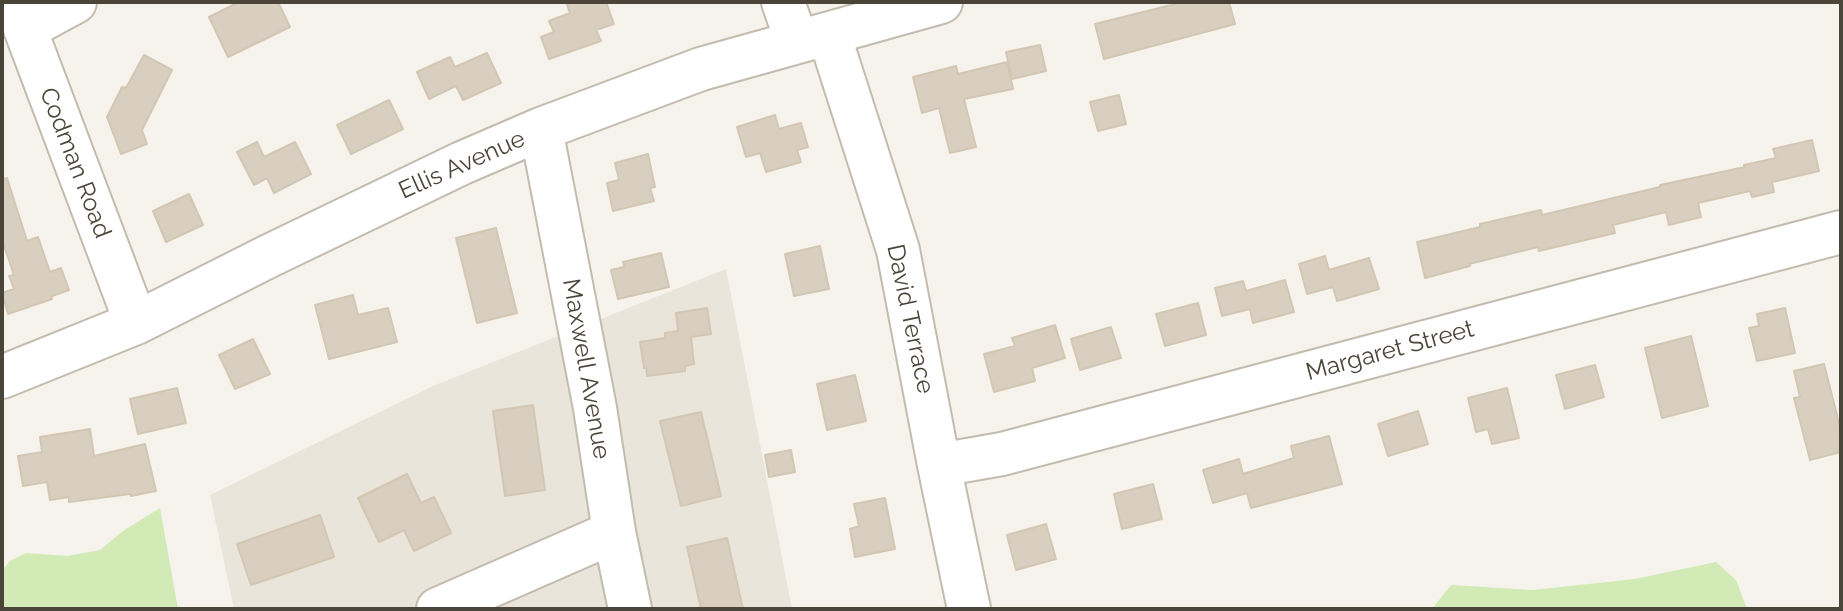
<!DOCTYPE html>
<html>
<head>
<meta charset="utf-8">
<style>
	body { margin:0 }
	#map { position:relative; width:1843px; height:611px; overflow:hidden; background:#f6f3ec; font-family:Raleway,sans-serif }
	canvas { display:block }
	.frame { position:absolute; inset:0; border:4px solid #4b4439; pointer-events:none }
</style>
</head>
<body>
<div id="map">
<canvas width="1843" height="611"></canvas>
<div class="frame"></div>
</div>
<script>
const context = document.querySelector('canvas').getContext('2d');
context.lineJoin = 'round';
function paint(path, color) { context.fillStyle = color; context.fill(path, 'evenodd'); }
const poly = rows => new Path2D(rows.map(r => 'M' + r).join(''));
function stroke(path, color, width, dash) { context.strokeStyle = color; context.lineWidth = width; context.lineCap = dash ? 'butt' : 'round'; context.setLineDash(dash || []); context.stroke(path); }
function drawText(font, color, halo, rows, align = 'center') {
  context.font = font + ' Raleway,sans-serif'; context.lineWidth = 7; context.setLineDash([]); context.textBaseline = 'middle'; context.strokeStyle = halo; context.fillStyle = color; for (const [text, x, y, turn = 0] of rows) {
    context.save(); context.translate(x, y); context.rotate((+turn || 0) * Math.PI / 180); context.textAlign = isNaN(turn) ? turn : align; if (halo) context.strokeText(text, 0, 0); context.fillText(text, 0, 0); context.restore();
  }
}
const residential = poly([
	[726,269,792,609,234,609,210,495,433,386]
]);
const green = poly([
	[160,508,178,609,2,609,2,571,10,561,26,553,68,556,100,550,123,531],
	[1716,562,1736,580,1747,609,1432,609,1451,585,1533,590,1635,579]
]);
const building = poly([
	[239,2,278,2,290,27,228,57,209,17,239,2],
	[566,2,606,2,614,24,596,30,601,41,549,59,541,37,554,32,549,21,570,13,566,2],
	[1183,2,1229,2,1235,24,1104,59,1095,24,1183,2],
	[1040,45,1046,71,1012,79,1006,52,1040,45],
	[487,53,501,83,463,100,456,86,429,99,417,72,450,57,455,67,487,53],
	[144,55,172,70,142,130,147,144,121,154,107,117,122,87,126,88,144,55],
	[1007,62,1013,89,964,99,976,147,950,153,939,108,922,113,913,77,956,66,958,74,1007,62],
	[1119,95,1126,124,1098,131,1090,102,1119,95],
	[389,100,403,129,351,154,337,125,389,100],
	[775,115,779,129,801,123,808,147,797,150,801,162,766,172,760,153,746,157,737,127,775,115],
	[1812,140,1819,171,1772,182,1774,192,1752,197,1750,191,1698,203,1701,217,1669,225,1666,212,1613,225,1615,233,1539,251,1538,247,1469,264,1470,266,1425,278,1417,242,1480,227,1480,224,1541,210,1542,215,1660,187,1660,185,1745,167,1744,165,1776,158,1773,149,1812,140],
	[257,142,264,157,295,142,311,174,274,193,267,178,254,185,237,152,257,142],
	[648,154,655,187,650,188,654,201,613,211,607,183,619,180,615,163,648,154],
	[7,178,27,241,38,237,50,272,61,268,69,290,52,296,52,299,8,314,2,293,14,289,9,276,14,275,2,240,2,179,7,178],
	[189,194,203,225,166,242,153,211,189,194],
	[496,228,517,313,477,323,456,238,496,228],
	[820,246,829,289,794,296,785,254,820,246],
	[661,253,669,287,618,299,611,270,624,267,623,262,661,253],
	[1325,256,1329,270,1369,258,1379,289,1337,301,1333,287,1307,294,1299,264,1325,256],
	[1285,280,1294,312,1253,323,1250,309,1222,316,1215,288,1243,281,1246,291,1285,280],
	[353,295,358,315,388,308,397,342,329,359,315,305,353,295],
	[1198,303,1206,335,1165,346,1156,314,1198,303],
	[707,308,711,334,691,337,694,364,685,366,685,371,647,376,646,367,644,368,640,342,665,338,665,333,678,331,676,313,707,308],
	[1785,308,1795,353,1757,361,1749,328,1759,326,1757,314,1785,308],
	[1055,325,1065,358,1032,368,1035,381,994,392,984,354,1015,346,1012,338,1055,325],
	[1111,327,1121,358,1080,370,1071,339,1111,327],
	[1691,336,1708,406,1662,418,1645,348,1691,336],
	[253,339,270,374,235,389,219,355,253,339],
	[1824,364,1841,431,1841,452,1810,460,1794,398,1800,397,1794,371,1824,364],
	[1595,365,1604,397,1565,409,1556,375,1595,365],
	[855,375,866,421,827,430,817,384,855,375],
	[177,388,186,423,138,434,130,399,177,388],
	[1507,388,1519,438,1492,444,1488,429,1476,432,1468,398,1507,388],
	[533,405,545,490,505,496,493,411,533,405],
	[1418,411,1428,444,1388,456,1378,424,1418,411],
	[701,412,721,496,681,506,660,421,701,412],
	[90,429,94,456,145,444,156,491,131,496,130,494,69,502,69,497,50,500,47,482,23,486,18,456,42,452,40,437,90,429],
	[1329,436,1342,484,1251,508,1247,493,1213,503,1203,470,1239,459,1243,474,1294,458,1291,446,1329,436],
	[791,450,795,472,769,477,765,455,791,450],
	[407,474,421,503,434,497,451,533,414,551,404,530,379,542,358,498,407,474],
	[1153,484,1162,519,1122,529,1114,494,1153,484],
	[885,498,895,549,855,557,850,529,859,526,854,504,885,498],
	[320,515,334,557,251,585,237,544,320,515],
	[1046,524,1056,559,1016,570,1007,535,1046,524],
	[727,538,743,609,701,609,687,547,727,538]
]);
const minor = poly([
	[15,2,136,323],
	[783,2,797,42],
	[25,29,75,2],
	[829,34,898,250,939,465,969,609],
	[541,129,595,408,614,532,630,609],
	[2,377,136,323,269,256,462,163,541,129,701,69,941,2],
	[939,465,1002,454,1841,232],
	[438,609,614,532]
]);
const streetNames = [
	["Codman Road",75,163,69],
	["Ellis Avenue",462,165,-24],
	["David Terrace",910,319,78],
	["Margaret Street",1390,351,-15],
	["Maxwell Avenue",586,369,80]
];
paint(residential, '#eae5da');
paint(green, '#d2eab5');
paint(building, '#d8cfc1');
stroke(building, '#d3c7b4', 2);
stroke(minor, '#c2bbae', 46);
stroke(minor, '#fff', 42);
drawText('24px', '#4b4439', '#fff', streetNames);
</script>
</body>
</html>
